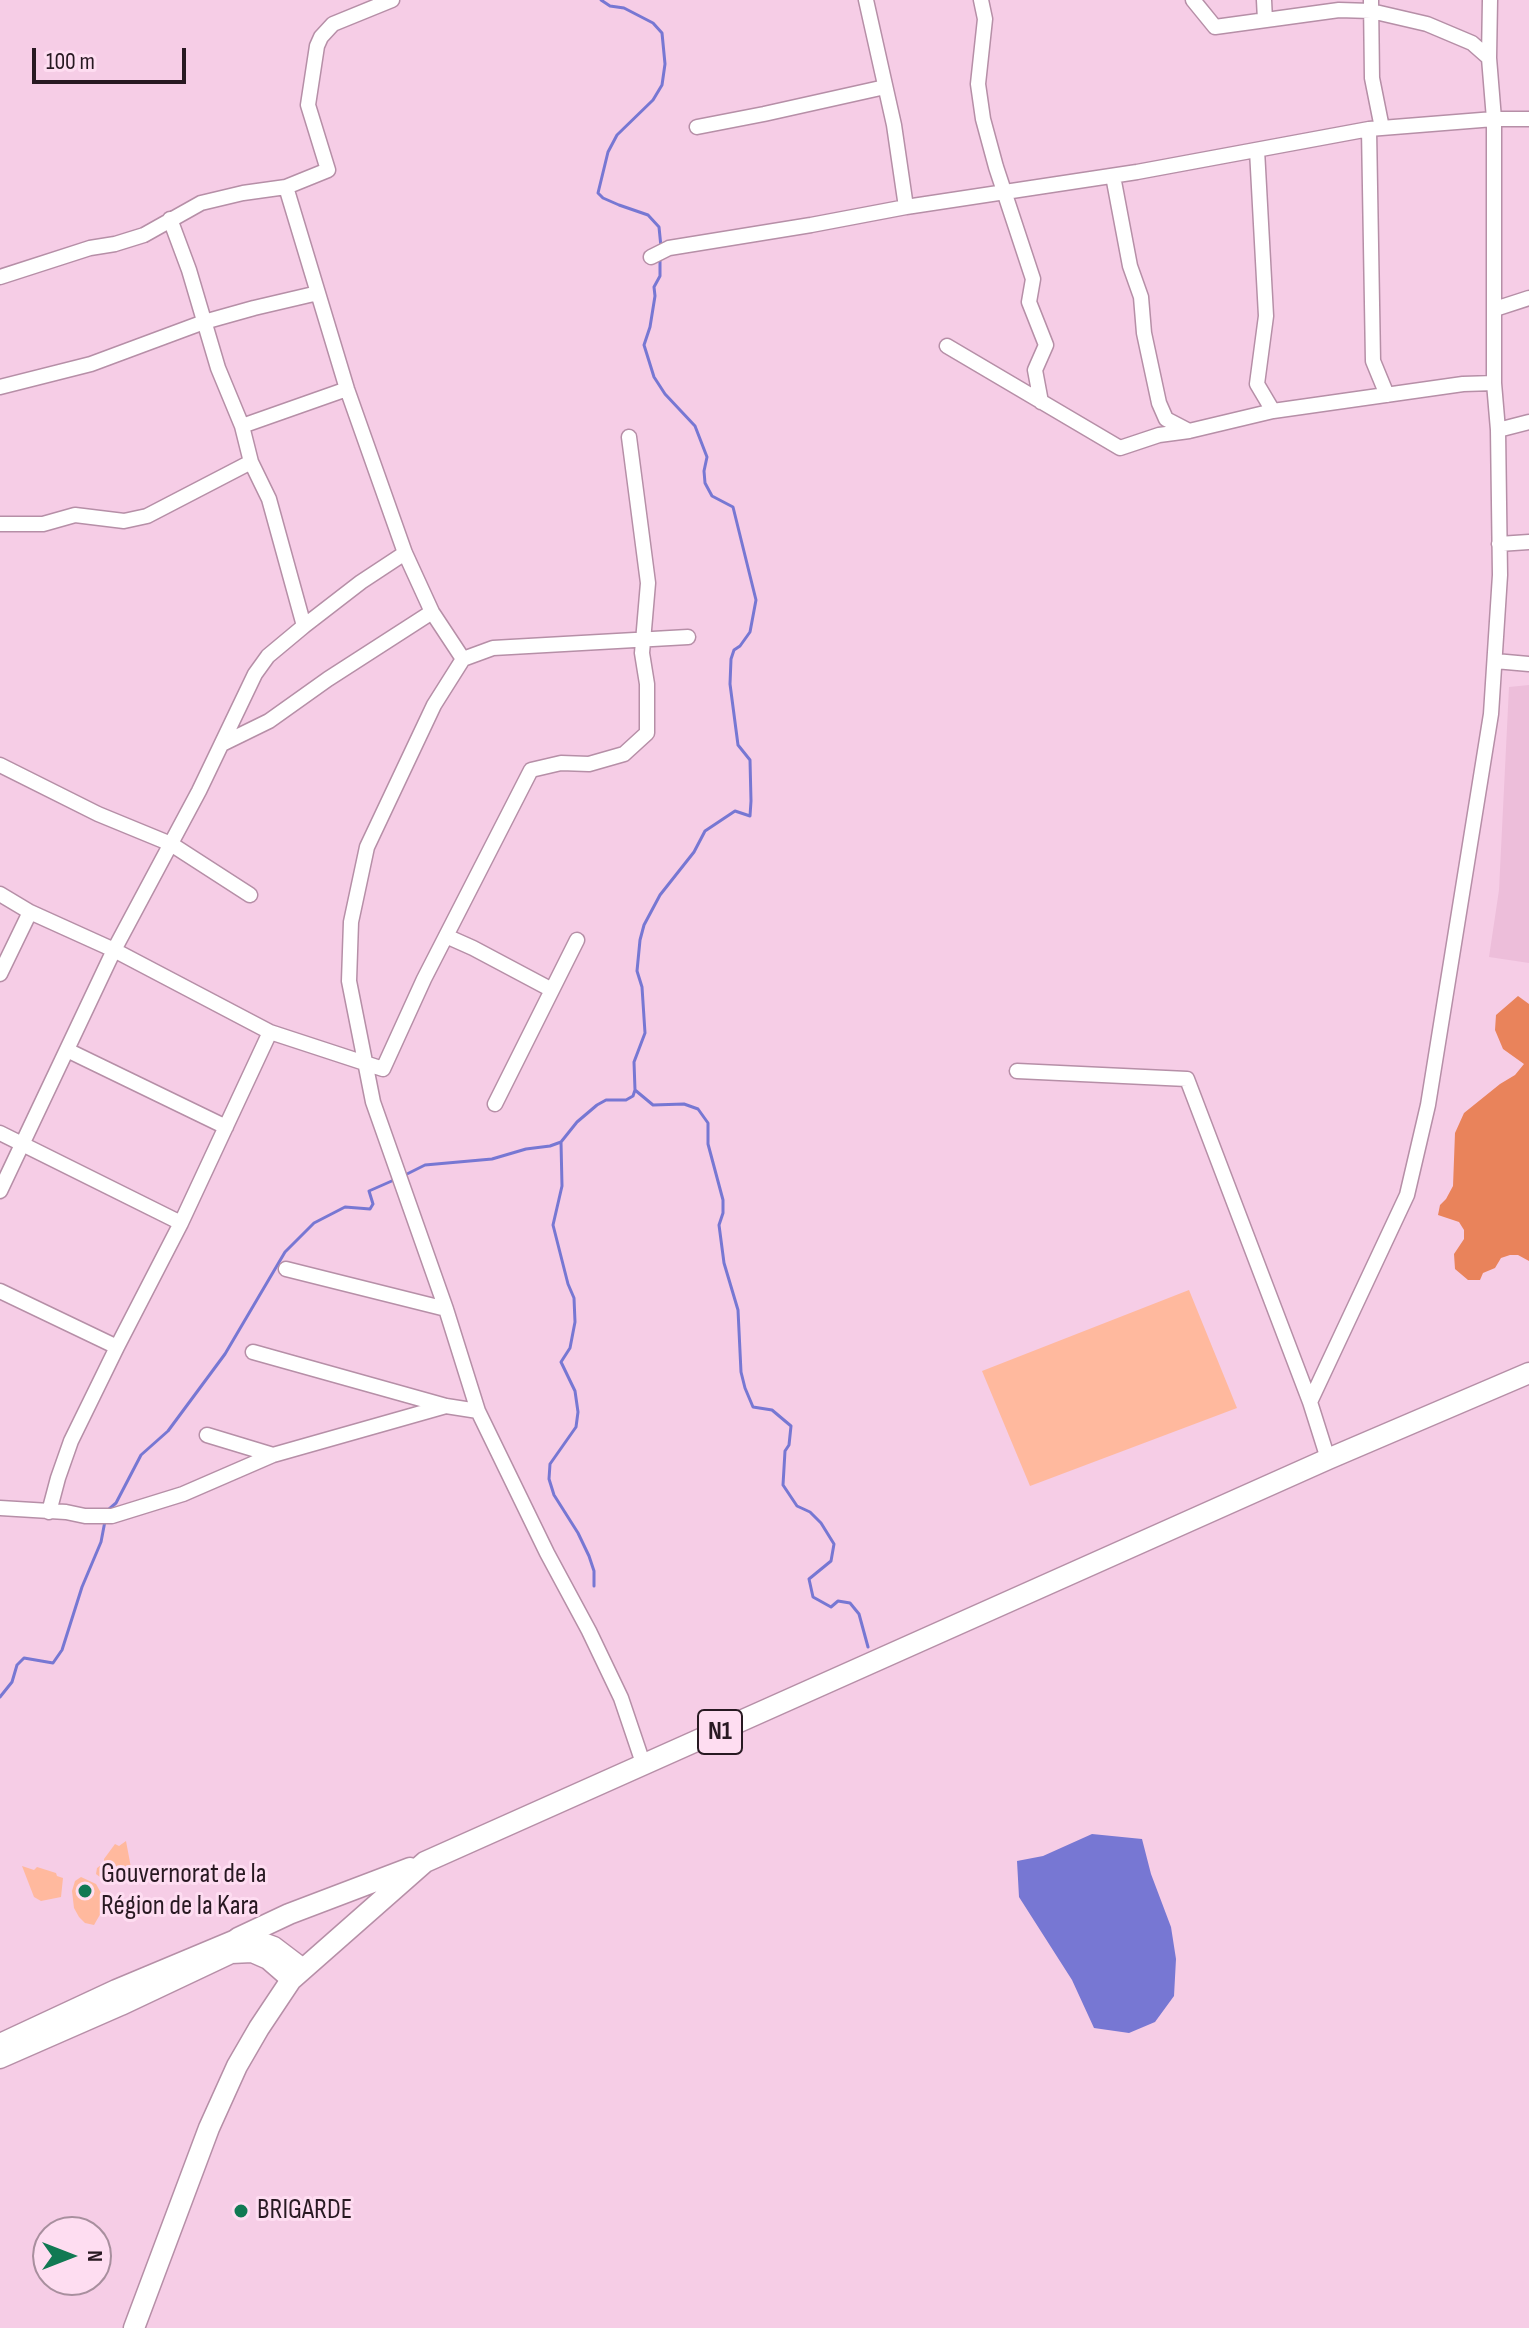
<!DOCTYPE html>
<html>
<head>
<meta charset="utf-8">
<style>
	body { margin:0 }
	#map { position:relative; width:1529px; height:2328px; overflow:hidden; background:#f6cde6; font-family:"Sofia Sans Condensed",sans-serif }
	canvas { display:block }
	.north { position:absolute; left:32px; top:2216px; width:80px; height:80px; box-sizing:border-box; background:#feddf1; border:2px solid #a88f9e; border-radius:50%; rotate:90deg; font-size:22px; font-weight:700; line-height:32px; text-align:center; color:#281922 }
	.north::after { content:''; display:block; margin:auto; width:28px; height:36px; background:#117953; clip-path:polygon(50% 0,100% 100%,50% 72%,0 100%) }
	.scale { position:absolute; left:32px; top:48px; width:154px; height:36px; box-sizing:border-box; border:4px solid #281922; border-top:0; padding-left:10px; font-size:24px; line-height:28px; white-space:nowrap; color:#281922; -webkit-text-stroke:6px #feddf1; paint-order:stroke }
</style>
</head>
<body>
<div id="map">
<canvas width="1529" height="2328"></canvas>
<div class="north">N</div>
<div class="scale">100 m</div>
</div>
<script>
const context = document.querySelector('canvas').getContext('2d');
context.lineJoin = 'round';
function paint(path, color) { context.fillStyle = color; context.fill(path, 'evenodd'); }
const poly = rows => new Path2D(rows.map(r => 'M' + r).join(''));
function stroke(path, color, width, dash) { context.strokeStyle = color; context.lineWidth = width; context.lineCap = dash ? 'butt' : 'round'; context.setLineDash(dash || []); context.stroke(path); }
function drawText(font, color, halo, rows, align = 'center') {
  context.font = font + ' "Sofia Sans Condensed",sans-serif'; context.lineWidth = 6; context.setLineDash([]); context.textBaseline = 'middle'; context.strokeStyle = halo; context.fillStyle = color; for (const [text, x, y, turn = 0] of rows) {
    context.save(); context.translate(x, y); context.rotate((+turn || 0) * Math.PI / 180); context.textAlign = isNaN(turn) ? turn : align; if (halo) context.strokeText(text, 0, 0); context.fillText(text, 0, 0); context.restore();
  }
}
const built = poly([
	[1529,685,1529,963,1489,957,1499,890,1509,687]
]);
const green = poly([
	[1189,1290,1237,1408,1030,1486,982,1371],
	[126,1841,132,1873,127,1878,109,1884,96,1874,97,1868,104,1863,104,1859,115,1844,119,1846],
	[22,1866,34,1870,37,1867,56,1873,57,1876,63,1878,61,1897,41,1901,34,1897],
	[81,1877,96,1884,101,1893,102,1911,94,1925,85,1923,79,1917,74,1908,72,1891,75,1881]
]);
const forest = poly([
	[1518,996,1529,1004,1529,1261,1518,1255,1510,1255,1501,1258,1495,1268,1483,1273,1480,1280,1468,1280,1455,1269,1454,1254,1464,1239,1464,1230,1459,1222,1438,1215,1440,1205,1446,1199,1453,1186,1455,1133,1464,1113,1500,1084,1515,1075,1524,1064,1503,1049,1495,1030,1496,1015]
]);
const water = poly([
	[1092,1834,1142,1839,1151,1874,1171,1927,1176,1959,1174,1996,1155,2022,1129,2033,1094,2028,1072,1980,1019,1897,1017,1861,1043,1856]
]);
const stream = poly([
	[601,0,610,6,624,8,653,23,662,33,665,64,662,85,653,100,617,135,608,152,598,193,603,198,619,205,648,215,659,227,661,247],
	[660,259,660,276,654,287,655,296,650,327,644,345,654,377,665,394,695,426,707,457,704,471,705,483,712,496,733,507,756,600,750,632,740,646,734,650,731,659,730,684,738,745,750,760,751,801,750,816,735,811,705,831,694,852,660,895,644,925,640,940,637,971,642,987,645,1033,634,1062,635,1090,653,1105,684,1104,698,1109,708,1123,708,1144,723,1200,723,1213,719,1225,724,1263,738,1310,741,1372,745,1388,753,1407,772,1410,791,1426,789,1445,785,1451,783,1485,797,1506,810,1512,821,1523,834,1544,831,1561,809,1579,813,1597,831,1607,838,1601,850,1603,859,1614,868,1647],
	[561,1142,562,1186,553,1225,568,1284,574,1298,575,1322,570,1348,561,1362,575,1391,578,1412,576,1427,550,1464,549,1479,554,1495,578,1533,589,1556,594,1571,594,1586],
	[405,1175,425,1165,492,1159,526,1149,550,1146,561,1142,577,1122,597,1105,606,1100,626,1100,633,1096,635,1090],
	[108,1510,116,1503,141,1455,168,1431,225,1354,285,1252,314,1223,345,1207,370,1209,373,1204,369,1191,394,1180],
	[0,1697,12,1682,17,1665,24,1658,53,1663,62,1650,82,1587,101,1542,105,1521]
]);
const minor = poly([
	[866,0,894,125,906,207],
	[981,0,985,19,978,84,983,119,996,167,1033,279,1029,302,1046,345,1035,370,1041,402],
	[1193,0,1215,27,1339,10,1371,11,1427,24,1472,43,1489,58],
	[1264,0,1265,20],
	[1371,0,1372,78,1382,128],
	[697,127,764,114,885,87],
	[1369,129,1373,361,1387,395],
	[1257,150,1266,316,1257,384,1273,411],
	[1113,176,1130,266,1141,297,1144,333,1159,403,1166,419,1189,431],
	[286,187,347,389,405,553,432,612,463,659],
	[170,219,189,270,218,368,242,426,251,462,269,499,304,626],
	[651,257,669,248,811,225,906,207,1137,172,1369,129,1494,119,1529,119],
	[0,277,90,248,115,244,144,235,201,203,243,193,286,187,328,170,308,105,317,46,321,37,333,24,392,0],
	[1495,309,1529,298],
	[947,346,1120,448,1159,435,1189,431,1273,411,1463,384,1494,383],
	[0,387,91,364,204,322,254,308,318,293],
	[242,426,347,389],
	[1498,430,1529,422],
	[0,524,43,524,75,515,124,521,147,516,251,462],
	[1499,544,1529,542],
	[1495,661,1529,664],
	[222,744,269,721,328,679,432,612],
	[0,765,98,814,171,844,250,895],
	[0,894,30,912,0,974],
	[30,912,114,950,270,1032,383,1069,424,979,531,770,561,763,589,764,624,754,647,733,647,684,642,653,648,583,629,437],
	[446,936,473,948,552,990],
	[67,1050,226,1127],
	[1017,1071,1187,1079,1310,1402,1328,1459],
	[495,1104,577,940],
	[0,1133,181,1223],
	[0,1191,114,950,199,791,255,674,268,656,304,626,361,582,405,553],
	[286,1269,446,1309],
	[0,1291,117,1347],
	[253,1352,446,1406,478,1411],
	[1310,1402,1407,1195,1428,1105,1491,714,1500,575,1498,430,1494,383,1494,119,1489,58,1490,0],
	[207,1435,273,1455],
	[0,1508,66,1512,85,1516,112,1516,183,1494,273,1455,446,1406],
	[49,1512,58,1478,71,1441,117,1347,181,1223,270,1032],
	[644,1766,621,1698,589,1631,547,1553,478,1411,446,1309,373,1102,349,981,351,922,367,847,434,705,463,659,493,648,688,637]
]);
const major = poly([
	[0,2043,116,1989,238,1938,255,1939,274,1946,303,1968],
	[0,2059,121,2006,231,1954,252,1953,268,1960,291,1980]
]);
const highway = poly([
	[238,1938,289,1914,410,1868],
	[134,2328,209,2128,237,2066,259,2028,291,1980,425,1862,1328,1459,1529,1373]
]);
const markers = [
	[85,1891,8,"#117953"],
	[241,2211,8,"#117953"]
];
const shields = [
	[720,1732,44]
];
const shieldNames = [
	["N1",720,1732]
];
const poiNames = [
	["Gouvernorat de la",101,1875],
	["Région de la Kara",101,1907],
	["BRIGARDE",257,2211]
];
paint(built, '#edbeda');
paint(green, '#ffb99e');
paint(forest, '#e9835b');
paint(water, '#7777d3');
stroke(stream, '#7777d3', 3);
stroke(minor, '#b68fa7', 17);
stroke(major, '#b68fa7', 21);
stroke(highway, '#b68fa7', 23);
stroke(minor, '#fff', 14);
stroke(major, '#fff', 18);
stroke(highway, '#fff', 20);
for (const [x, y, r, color] of markers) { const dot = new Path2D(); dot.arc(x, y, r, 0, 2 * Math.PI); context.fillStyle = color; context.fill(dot); stroke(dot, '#feddf1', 3); }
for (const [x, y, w] of shields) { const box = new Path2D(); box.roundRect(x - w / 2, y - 22, w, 44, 6); context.fillStyle = '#feddf1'; context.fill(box); stroke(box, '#281922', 2); }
drawText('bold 26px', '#281922', null, shieldNames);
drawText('28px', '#281922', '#feddf1', poiNames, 'left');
</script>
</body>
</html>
